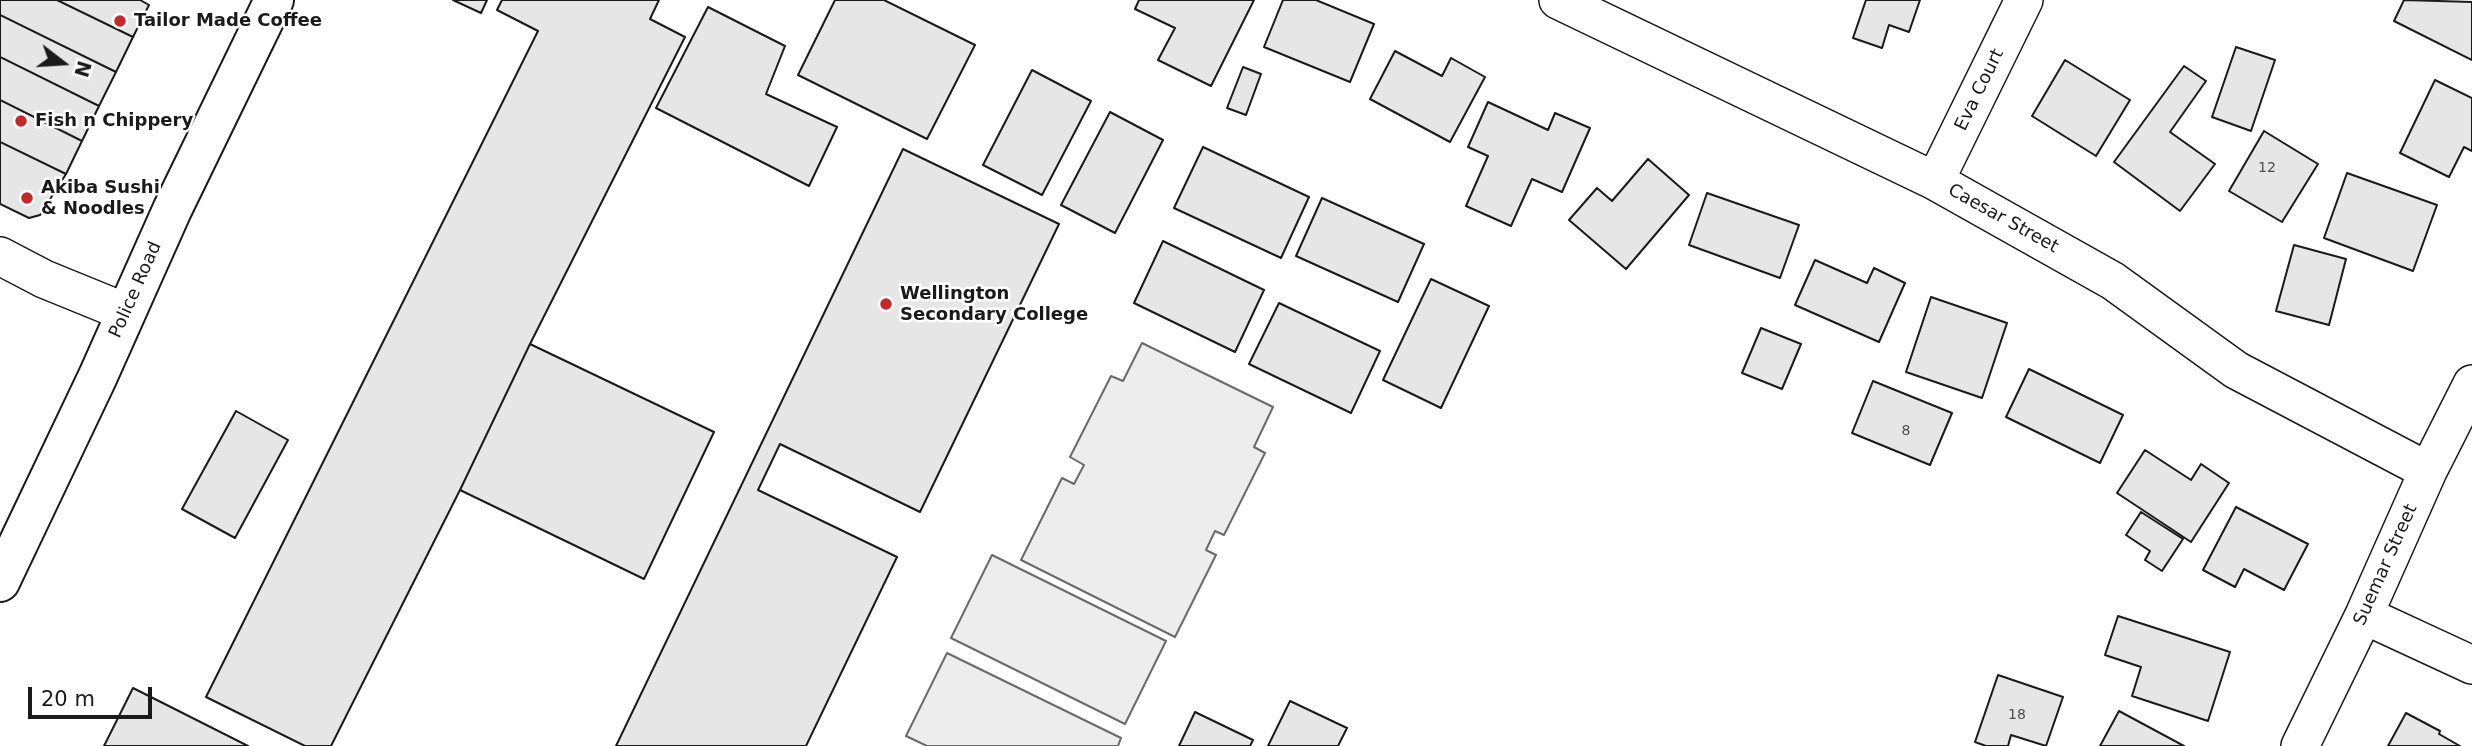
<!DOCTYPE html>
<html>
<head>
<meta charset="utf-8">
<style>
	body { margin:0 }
	#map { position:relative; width:2472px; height:746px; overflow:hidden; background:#fff; font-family:"DejaVu Sans",sans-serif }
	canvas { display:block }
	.north { position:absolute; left:28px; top:28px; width:70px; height:70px; -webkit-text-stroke:5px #fff; paint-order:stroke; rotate:107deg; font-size:19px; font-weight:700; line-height:28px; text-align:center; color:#1a1a1a }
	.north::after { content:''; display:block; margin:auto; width:24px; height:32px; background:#1a1a1a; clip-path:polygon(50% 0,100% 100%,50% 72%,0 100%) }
	.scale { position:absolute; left:28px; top:687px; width:124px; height:32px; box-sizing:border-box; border:4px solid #1a1a1a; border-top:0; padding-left:9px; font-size:21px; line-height:24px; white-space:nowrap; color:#1a1a1a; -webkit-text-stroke:5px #fff; paint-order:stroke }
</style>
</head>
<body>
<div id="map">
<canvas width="2472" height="746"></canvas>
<div class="north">N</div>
<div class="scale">20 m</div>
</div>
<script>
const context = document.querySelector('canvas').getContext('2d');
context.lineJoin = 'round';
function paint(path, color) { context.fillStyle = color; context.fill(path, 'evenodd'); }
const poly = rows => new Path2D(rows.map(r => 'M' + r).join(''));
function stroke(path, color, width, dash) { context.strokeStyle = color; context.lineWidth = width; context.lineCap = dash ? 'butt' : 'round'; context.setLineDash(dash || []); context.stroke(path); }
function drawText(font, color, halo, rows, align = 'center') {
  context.font = font + ' "DejaVu Sans",sans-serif'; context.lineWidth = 5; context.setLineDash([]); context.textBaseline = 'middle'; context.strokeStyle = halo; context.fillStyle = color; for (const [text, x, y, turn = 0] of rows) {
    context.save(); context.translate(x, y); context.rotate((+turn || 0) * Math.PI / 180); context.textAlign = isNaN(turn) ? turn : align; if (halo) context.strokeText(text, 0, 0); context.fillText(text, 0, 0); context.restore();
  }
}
const green = poly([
	[1142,343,1273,407,1254,447,1265,453,1224,535,1215,531,1206,550,1216,555,1175,637,1021,560,1062,478,1074,484,1084,465,1070,457,1111,376,1123,381,1142,343],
	[992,555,1166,641,1125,724,951,638,992,555],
	[947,653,1121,738,1118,746,927,746,906,736,947,653]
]);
const building = poly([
	[0,0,57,0,133,37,116,72,0,15,0,0],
	[57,0,140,0,149,5,133,37,57,0],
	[453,0,487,0,481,13,453,0],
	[502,0,659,0,650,19,685,37,530,344,460,490,331,746,305,746,206,697,538,31,497,10,502,0],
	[835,0,884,0,975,45,927,139,798,75,835,0],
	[1139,0,1254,0,1211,86,1158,60,1175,28,1135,9,1139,0],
	[1283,0,1316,0,1374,24,1350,82,1264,47,1283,0],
	[1866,0,1920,0,1909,32,1889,25,1882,48,1853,38,1866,0],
	[2404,0,2472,2,2472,60,2394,21,2404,0],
	[708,7,785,46,766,94,837,127,809,186,656,108,708,7],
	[0,15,116,72,99,106,0,57,0,15],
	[2236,47,2275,60,2251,131,2212,117,2236,47],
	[1395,51,1442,76,1451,58,1485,77,1450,142,1370,99,1395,51],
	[0,57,99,106,82,141,0,100,0,57],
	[2065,60,2130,100,2096,156,2032,116,2065,60],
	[2184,66,2206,81,2170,132,2215,164,2180,211,2114,162,2184,66],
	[1243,67,1261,74,1246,115,1227,108,1243,67],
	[1032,70,1091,101,1042,195,983,165,1032,70],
	[2435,80,2472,98,2472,151,2464,147,2449,177,2400,153,2435,80],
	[0,100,82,141,66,174,0,142,0,100],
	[1488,102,1548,130,1555,113,1590,128,1562,192,1532,179,1511,226,1466,206,1488,156,1468,147,1488,102],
	[1110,112,1163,140,1115,233,1061,205,1110,112],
	[2264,131,2318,164,2282,222,2229,191,2264,131],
	[0,142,66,174,40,215,29,218,0,204,0,142],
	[1203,147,1309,197,1281,258,1174,208,1203,147],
	[903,149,1059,224,920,512,780,444,758,490,897,557,806,746,616,746,903,149],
	[1648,159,1689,195,1626,269,1569,220,1597,188,1612,201,1648,159],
	[2347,173,2437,205,2413,271,2324,238,2347,173],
	[1707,193,1799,225,1780,278,1689,245,1707,193],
	[1322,198,1424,244,1398,302,1296,256,1322,198],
	[1163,241,1264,290,1235,352,1134,303,1163,241],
	[2294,245,2346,259,2329,325,2276,311,2294,245],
	[1815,260,1867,283,1874,268,1905,283,1879,342,1795,305,1815,260],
	[1431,279,1489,306,1441,408,1383,380,1431,279],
	[1931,297,2007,323,1982,398,1906,372,1931,297],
	[1279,303,1380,351,1351,413,1249,364,1279,303],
	[1761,328,1801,344,1782,389,1742,373,1761,328],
	[530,344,714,432,644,579,460,490,530,344],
	[2029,369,2123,415,2100,463,2006,417,2029,369],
	[1873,381,1952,413,1930,465,1852,433,1873,381],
	[236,411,288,440,235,538,182,509,236,411],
	[2145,450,2191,480,2201,464,2229,483,2191,542,2117,493,2145,450],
	[2236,507,2308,544,2284,590,2244,569,2235,587,2203,570,2236,507],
	[2141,512,2183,539,2162,571,2145,560,2150,551,2126,535,2141,512],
	[2118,616,2230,652,2208,721,2132,696,2141,667,2105,655,2118,616],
	[1998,675,2063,697,2046,746,2011,735,2008,746,1986,746,1975,742,1998,675],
	[133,688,248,746,104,746,133,688],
	[1290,701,1347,728,1338,746,1268,746,1290,701],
	[2119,711,2184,746,2100,746,2119,711],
	[1195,712,1253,740,1250,746,1179,746,1195,712],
	[2406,713,2440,731,2439,734,2460,746,2388,746,2406,713]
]);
const minor = poly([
	[1558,0,1935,181,2113,281,2236,370,2428,471],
	[1935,181,2024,0],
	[0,256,44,279,125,312],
	[2364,615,2472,665],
	[2300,746,2364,615,2428,471,2472,384]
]);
const primary = poly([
	[0,582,98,376,172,210,274,0]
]);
const markers = [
	[120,21,7,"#c62828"],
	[21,121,7,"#c62828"],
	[27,198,7,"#c62828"],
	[886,304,7,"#c62828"]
];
const numberNames = [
	["12",2267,168],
	["8",1906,431],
	["18",2017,715]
];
const poiNames = [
	["Tailor Made Coffee",134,21],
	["Fish n Chippery",35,121],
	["Akiba Sushi",41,188],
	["& Noodles",41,209],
	["Wellington",900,294],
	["Secondary College",900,315]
];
const streetNames = [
	["Eva Court",1980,90,-64],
	["Caesar Street",2003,219,29],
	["Police Road",136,290,-66],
	["Suemar Street",2386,565,-66]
];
paint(green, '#ededed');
stroke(green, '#6a6a6a', 2);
paint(building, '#e6e6e6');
stroke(building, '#1a1a1a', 2);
stroke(minor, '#1a1a1a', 40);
stroke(primary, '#1a1a1a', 42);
stroke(minor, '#fff', 37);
stroke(primary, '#fff', 38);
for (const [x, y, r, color] of markers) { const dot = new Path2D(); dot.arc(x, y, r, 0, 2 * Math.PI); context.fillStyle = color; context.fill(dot); stroke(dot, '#fff', 2.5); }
drawText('14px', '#4d4d4d', null, numberNames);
drawText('bold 18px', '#1a1a1a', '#fff', poiNames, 'left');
drawText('18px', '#1a1a1a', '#fff', streetNames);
</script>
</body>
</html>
